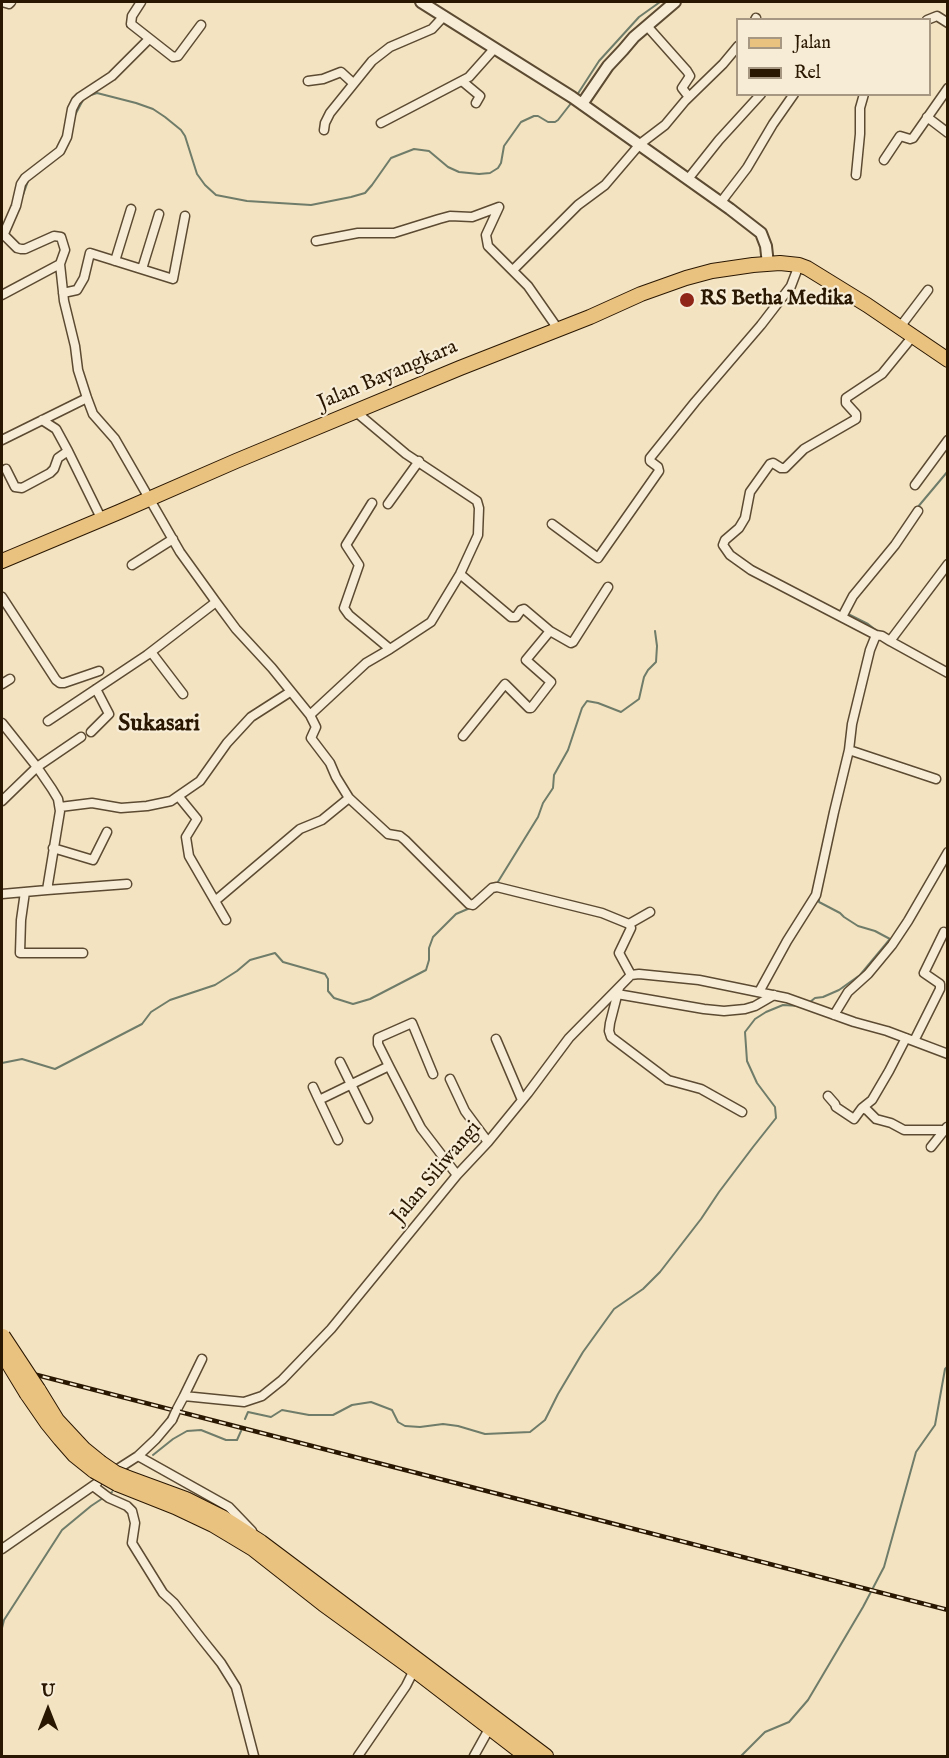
<!DOCTYPE html>
<html>
<head>
<meta charset="utf-8">
<style>
	body { margin:0 }
	#map { position:relative; width:949px; height:1758px; overflow:hidden; background:#f3e3c0; font-family:"IM FELL English",serif }
	canvas { display:block }
	.frame { position:absolute; inset:0; border:3px solid #2a1702; pointer-events:none }
	.legend { position:absolute; left:736px; top:18px; width:195px; height:78px; box-sizing:border-box; background:#f7edd6; border:2px solid #a59781; margin:0; padding:8px 10px; list-style:none; font-size:18px; color:#2a1702 }
	.legend li { display:flex; align-items:center; gap:12px; height:30px }
	.legend b { width:30px; border:2px solid #a59781 }
	.north { position:absolute; left:18px; top:1680px; width:60px; height:60px; -webkit-text-stroke:4px #f7edd6; paint-order:stroke; rotate:0deg; font-size:16px; font-weight:700; line-height:24px; text-align:center; color:#2a1702 }
	.north::after { content:''; display:block; margin:auto; width:21px; height:27px; background:#2a1702; clip-path:polygon(50% 0,100% 100%,50% 72%,0 100%) }
</style>
</head>
<body>
<div id="map">
<canvas width="949" height="1758"></canvas>
<div class="frame"></div>
<ul class="legend">
<li><b style="height:8px;background:#eac280"></b>Jalan</li>
<li><b style="height:8px;background:#2a1702"></b>Rel</li>
</ul>
<div class="north">U</div>
</div>
<script>
const context = document.querySelector('canvas').getContext('2d');
context.lineJoin = 'round';
const poly = rows => new Path2D(rows.map(r => 'M' + r).join(''));
function stroke(path, color, width, dash) { context.strokeStyle = color; context.lineWidth = width; context.lineCap = dash ? 'butt' : 'round'; context.setLineDash(dash || []); context.stroke(path); }
function drawText(font, color, halo, rows, align = 'center') {
  context.font = font + ' "IM FELL English",serif'; context.lineWidth = 4.5; context.setLineDash([]); context.textBaseline = 'middle'; context.strokeStyle = halo; context.fillStyle = color; for (const [text, x, y, turn = 0] of rows) {
    context.save(); context.translate(x, y); context.rotate((+turn || 0) * Math.PI / 180); context.textAlign = isNaN(turn) ? turn : align; if (halo) context.strokeText(text, 0, 0); context.fillText(text, 0, 0); context.restore();
  }
}
const stream = poly([
	[577,95,599,61,639,17,660,2],
	[88,96,97,93,136,103,153,109,165,117,181,130,185,136,197,174,205,185,216,195,247,201,311,205,351,197,365,193,372,185,391,158,414,149,429,151,448,167,459,172,479,174,490,173,498,168,501,163,504,146,521,122,534,116,538,116,548,122,555,122,558,120,572,102],
	[74,117,84,98],
	[23,195,28,181],
	[917,508,948,471],
	[846,613,868,624,877,631],
	[496,885,538,817,543,803,553,788,554,775,568,750,582,708,587,701,598,703,621,712,639,699,644,677,648,670,656,662,657,646,655,631],
	[810,1002,815,998,823,997,839,990,860,975,890,939,875,931,858,926,844,917,840,913,819,902,819,896],
	[2,1063,22,1059,55,1069,142,1024,151,1012,170,1000,215,985,237,971,250,960,275,953,283,962,325,974,328,979,328,991,334,998,353,1004,370,999,426,970,429,960,429,948,433,937,456,914,470,908],
	[245,1419,248,1412,271,1417,282,1410,309,1415,333,1415,352,1405,371,1402,392,1410,398,1422,405,1426,420,1427,443,1424,458,1426,485,1434,530,1432,545,1420,558,1394,583,1352,614,1309,643,1289,660,1272,701,1219,719,1192,753,1147,776,1118,775,1107,757,1083,747,1061,745,1032,755,1019,766,1012,783,1005,800,1006],
	[153,1455,173,1439,187,1431,201,1430,226,1440,237,1440,241,1431],
	[2,1628,4,1620,62,1530,91,1506,112,1492],
	[741,1756,765,1732,789,1722,808,1700,863,1607,884,1567,916,1452,935,1425,945,1369,948,1366]
]);
const minor = poly([
	[2,2,9,4,11,2],
	[141,2,132,16,131,24,173,57,178,56,201,25],
	[755,20,756,18],
	[927,20,937,16,948,23],
	[647,26,687,71,690,76,682,88,689,97],
	[308,81,323,79,341,72,353,83],
	[462,81,480,96,476,103],
	[927,117,948,133],
	[381,123,469,77,494,49],
	[324,130,325,123,330,113,372,61,390,47,432,29,444,16],
	[884,160,900,136,910,139,913,138,948,88],
	[856,175,860,134,860,108,864,94],
	[688,179,719,140,761,94],
	[721,202,747,168,773,124,794,94],
	[2,233,17,248,21,249,25,249,54,236,61,237,65,250,60,264,64,301,75,346,78,370,87,398,93,414,115,439,180,552,216,602,236,629,272,668,310,715,316,727,311,738,330,763,336,777,349,798,388,834,400,836,405,840,469,904,473,905,492,888,497,887,602,913,629,924,631,928,619,953,631,975],
	[3,236,16,206,21,184,25,178,60,151,67,137,72,109,76,101,80,97,112,76,149,39],
	[316,241,358,233,394,233,439,219,450,216,472,217,499,207,486,235,488,246,528,286,558,329],
	[115,261,131,209],
	[142,269,159,214],
	[513,270,578,205,605,185,640,144,665,125,685,101,723,64,738,46],
	[63,293,77,290,84,278,90,253,173,279,185,216],
	[2,295,60,264],
	[900,327,928,290],
	[2,440,87,398],
	[68,451,102,520],
	[6,469,15,487,22,488,50,473,54,469,58,458,68,451,56,429,42,420],
	[915,485,948,440],
	[372,503,346,545,359,565,344,608,349,615,390,649],
	[388,504,419,461],
	[552,524,598,558,659,471,658,467,650,461,650,458,695,402,761,325,791,286,799,265],
	[132,565,173,539],
	[460,574,511,617,516,617,521,610,524,609,550,631,571,643,573,642,608,587],
	[2,597,56,680,60,683,64,683,99,671],
	[842,617,853,596,895,545,918,511],
	[876,635,751,570,730,555,723,545,725,540,739,528,745,518,750,492,770,464,773,463,781,468,785,468,804,449,856,419,856,414,846,403,846,398,882,374,913,336],
	[890,641,948,673],
	[151,652,183,694],
	[2,684,10,679],
	[310,715,366,663,390,649,431,622,460,574,478,535,479,508,477,501,406,454,356,412],
	[48,721,147,655,216,602],
	[2,723,37,767,52,789,58,799,60,811,47,890,2,894],
	[91,732,109,714,96,689],
	[463,736,505,684,529,708,531,708,551,682,526,660,550,631],
	[849,750,936,779],
	[179,797,197,819,186,837,189,856,226,920],
	[2,801,37,767,81,737],
	[60,807,92,803,121,808,147,806,171,801,200,781,227,743,251,717,290,692],
	[53,848,93,860,107,832],
	[47,890,127,884],
	[25,892,21,920,20,953,83,953],
	[215,901,300,829,322,820,349,798],
	[629,924,650,912],
	[619,988,610,1023,609,1031,611,1037,668,1080,701,1089,742,1112],
	[759,992,787,941,816,895,834,812,849,750,852,724,870,650,876,635,882,636,890,641,948,564],
	[617,994,704,1009,724,1011,745,1009,755,1006,774,995],
	[834,1015,848,992,868,974,892,945,908,921,948,852],
	[496,1039,522,1100],
	[914,1041,940,989,940,984,924,973,944,932],
	[340,1062,368,1119],
	[389,1066,378,1044,378,1038,412,1023,433,1074],
	[450,1079,465,1111,488,1142],
	[313,1087,319,1100],
	[828,1096,835,1104,836,1107,854,1119,862,1108,867,1110,876,1119,891,1123,904,1130,946,1130],
	[862,1108,872,1100,889,1071,906,1038],
	[338,1140,319,1100,389,1066,421,1128,457,1175],
	[931,1147,947,1127],
	[184,1396,202,1359],
	[176,1411,184,1396,244,1402,262,1396,282,1380,331,1329,457,1175,488,1142,528,1093,569,1038,631,975,639,974,699,980,787,998,854,1022,887,1031,948,1054],
	[138,1456,229,1507,252,1531],
	[113,1472,138,1456,156,1439,172,1420],
	[93,1486,109,1498,127,1506,132,1511,135,1523,132,1543,163,1593,174,1603,201,1638,221,1663,236,1687,254,1756],
	[2,1549,97,1483],
	[358,1756,406,1686,414,1670],
	[474,1756,489,1729]
]);
const tertiary = poly([
	[421,2,572,97,730,209,761,233,766,246,768,264],
	[582,104,608,66,623,50,634,37,675,2]
]);
const primary = poly([
	[38,1389,57,1420,84,1449,100,1462],
	[27,1394,47,1423,60,1439,74,1455,94,1471],
	[126,1477,186,1499,222,1517,261,1542,546,1756],
	[117,1484,175,1507,213,1525,253,1549,323,1604,414,1670,526,1756]
]);
const trunk = poly([
	[2,561,119,512,236,461,460,368,590,317,641,294,686,278,712,271,753,265,780,263,799,265,807,268,867,305,948,360]
]);
const rail = poly([
	[2,1366,948,1610]
]);
const minorBridge = poly([
	[172,1420,176,1411]
]);
const primaryBridge = poly([
	[3,1336,38,1389],
	[2,1353,27,1394],
	[100,1462,116,1473,126,1477],
	[94,1471,117,1484]
]);
const markers = [
	[687,300,8,"#8f2418"]
];
const poiNames = [
	["RS Betha Medika",700,300]
];
const streetNames = [
	["Jalan Bayangkara",388,376,-23],
	["Jalan Siliwangi",437,1173,-50]
];
const quarterNames = [
	["Sukasari",159,725]
];
stroke(stream, '#6f7c69', 2);
stroke(minor, '#5c4a32', 11);
stroke(tertiary, '#5c4a32', 14);
stroke(primary, '#2a1702', 16);
stroke(trunk, '#2a1702', 16);
stroke(minor, '#f7edd6', 8);
stroke(tertiary, '#f7edd6', 10);
stroke(primary, '#eac280', 14);
stroke(trunk, '#eac280', 14);
stroke(rail, '#2a1702', 4.5);
stroke(rail, '#f7edd6', 2, [7]);
stroke(minorBridge, '#5c4a32', 11, []);
stroke(primaryBridge, '#2a1702', 16, []);
stroke(minorBridge, '#f7edd6', 8);
stroke(primaryBridge, '#eac280', 14);
for (const [x, y, r, color] of markers) { const dot = new Path2D(); dot.arc(x, y, r, 0, 2 * Math.PI); context.fillStyle = color; context.fill(dot); stroke(dot, '#f7edd6', 2); }
drawText('bold 21px', '#2a1702', '#f7edd6', poiNames, 'left');
drawText('21px', '#2a1702', '#f7edd6', streetNames);
drawText('bold 24px', '#2a1702', '#f7edd6', quarterNames);
</script>
</body>
</html>
